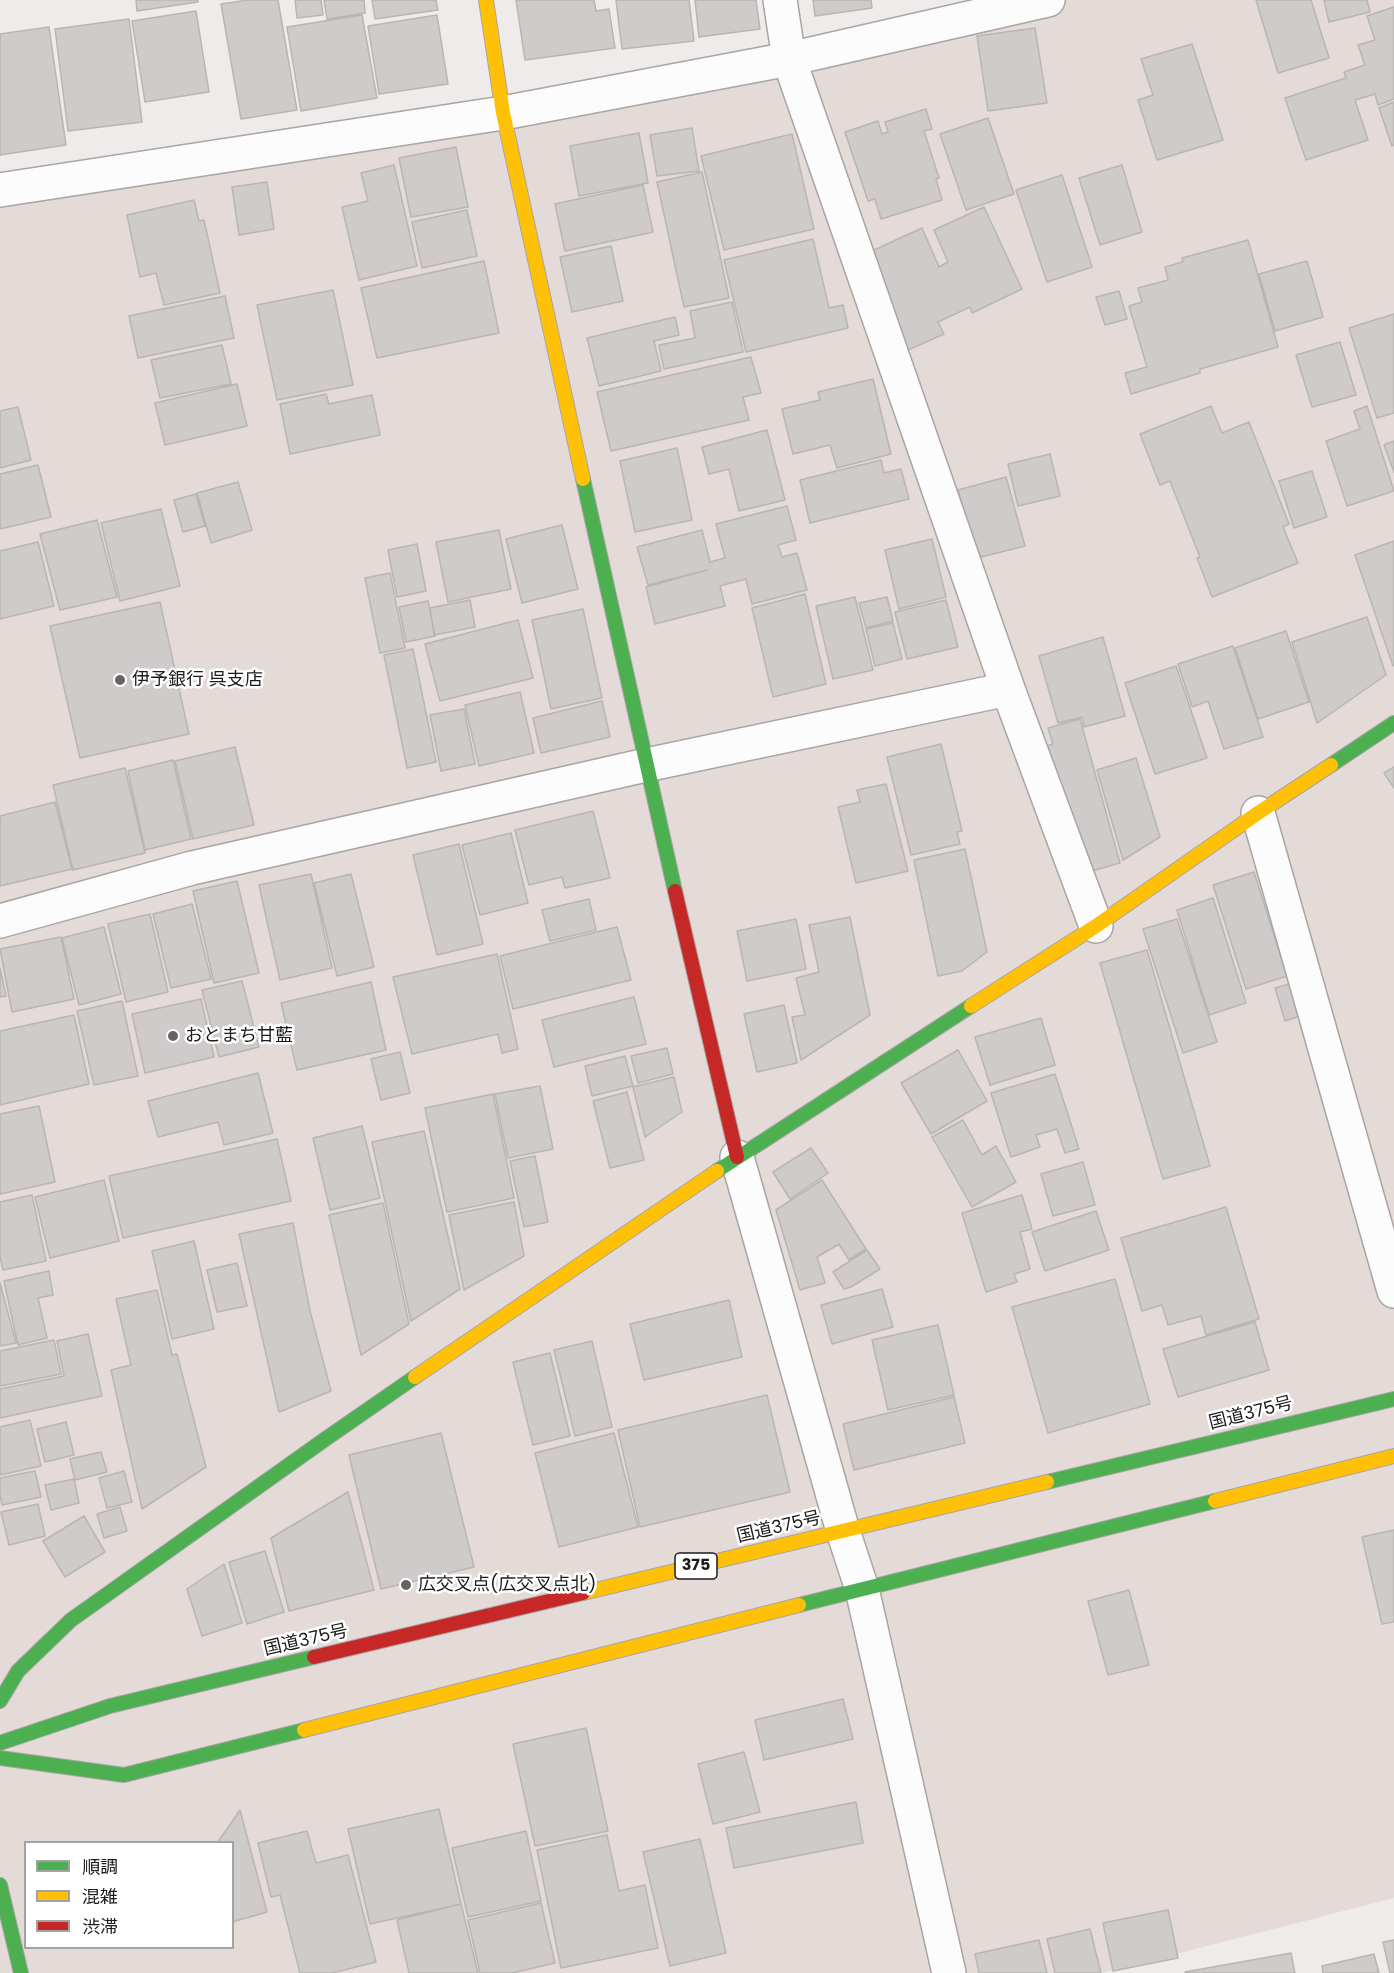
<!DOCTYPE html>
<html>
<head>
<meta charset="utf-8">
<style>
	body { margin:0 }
	#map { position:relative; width:1394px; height:1973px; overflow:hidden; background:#efebea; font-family:Poppins,"Noto Sans JP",sans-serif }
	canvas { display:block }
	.legend { position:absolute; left:24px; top:1841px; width:210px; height:108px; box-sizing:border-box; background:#fff; border:2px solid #a4a3a3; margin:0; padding:8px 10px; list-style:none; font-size:18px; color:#1c1a1a }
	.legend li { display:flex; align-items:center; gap:12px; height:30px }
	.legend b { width:30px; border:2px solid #a4a3a3 }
</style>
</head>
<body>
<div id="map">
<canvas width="1394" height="1973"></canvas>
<ul class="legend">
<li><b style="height:8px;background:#4caf50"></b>順調</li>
<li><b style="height:8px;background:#ffc107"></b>混雑</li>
<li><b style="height:8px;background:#c62828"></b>渋滞</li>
</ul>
</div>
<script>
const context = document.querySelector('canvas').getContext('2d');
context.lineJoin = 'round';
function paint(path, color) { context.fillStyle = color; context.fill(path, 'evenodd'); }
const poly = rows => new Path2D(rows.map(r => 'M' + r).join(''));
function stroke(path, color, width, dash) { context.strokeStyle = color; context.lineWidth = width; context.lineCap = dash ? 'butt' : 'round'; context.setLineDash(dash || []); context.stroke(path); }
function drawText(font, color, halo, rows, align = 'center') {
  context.font = font + ' Poppins,"Noto Sans JP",sans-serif'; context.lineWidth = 5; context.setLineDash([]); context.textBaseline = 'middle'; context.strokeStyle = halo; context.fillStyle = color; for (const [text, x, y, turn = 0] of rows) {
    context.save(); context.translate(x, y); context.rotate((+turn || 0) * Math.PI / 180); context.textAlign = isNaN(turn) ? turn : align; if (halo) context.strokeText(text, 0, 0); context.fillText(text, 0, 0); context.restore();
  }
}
const built = poly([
	[1037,0,1394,0,1394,1898,1102,1973,0,1973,0,176,777,63,809,36],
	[26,1842,232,1842,232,1948,26,1948]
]);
const building = poly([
	[136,0,198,0,198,2,137,11,136,0],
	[248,0,278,0,297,110,241,119,221,4,248,0],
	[295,0,321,0,323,15,297,18,295,0],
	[324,0,364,0,365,13,327,19,324,0],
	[372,0,436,0,438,10,375,19,372,0],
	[516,0,594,0,596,11,609,9,615,48,525,60,516,0],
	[616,0,689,0,694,41,622,49,616,0],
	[695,0,756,0,760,29,699,37,695,0],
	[813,0,871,0,872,8,815,16,813,0],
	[1256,0,1311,0,1329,58,1278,73,1256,0],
	[1324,0,1367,0,1370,12,1329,22,1324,0],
	[1394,7,1394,99,1378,105,1375,94,1355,100,1368,140,1306,160,1285,98,1346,78,1344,72,1365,65,1358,45,1375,40,1367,16,1394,7],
	[196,11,209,92,145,102,132,21,196,11],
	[362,15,377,98,301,111,287,27,362,15],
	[437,15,448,84,379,94,368,26,437,15],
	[129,19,142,122,68,131,55,29,129,19],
	[49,27,66,145,0,155,0,34,49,27],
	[1035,28,1047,103,988,111,977,36,1035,28],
	[1192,44,1223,140,1157,160,1138,100,1153,95,1141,59,1192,44],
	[1394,102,1394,145,1392,146,1379,108,1394,102],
	[926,109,932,129,924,131,939,178,936,179,942,200,881,219,875,199,868,201,845,132,878,121,882,134,888,132,885,122,926,109],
	[988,118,1014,194,966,210,940,134,988,118],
	[692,128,699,171,657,176,650,135,692,128],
	[639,133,648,183,579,196,570,146,639,133],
	[792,134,814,229,724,250,701,156,792,134],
	[456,147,468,207,411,217,399,158,456,147],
	[394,165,417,266,359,280,342,207,368,201,361,173,394,165],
	[1122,165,1142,232,1100,245,1079,178,1122,165],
	[702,172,729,298,684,307,657,182,702,172],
	[1062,175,1092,267,1047,282,1016,190,1062,175],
	[267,182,274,229,239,235,232,187,267,182],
	[643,185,653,232,565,251,555,204,643,185],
	[194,200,199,221,204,220,220,293,164,305,156,273,140,277,127,215,194,200],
	[984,207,1022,289,972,313,970,307,938,322,944,334,906,351,861,256,922,228,939,267,948,262,934,230,984,207],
	[467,210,477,256,422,268,412,222,467,210],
	[813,239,829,308,843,305,848,328,746,352,724,260,813,239],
	[1248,240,1278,347,1200,369,1200,373,1131,394,1125,373,1147,367,1129,306,1142,302,1138,288,1168,280,1165,267,1183,262,1182,258,1248,240],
	[611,246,623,301,572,312,560,257,611,246],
	[484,261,499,333,377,358,361,288,484,261],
	[1307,261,1323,317,1275,331,1259,274,1307,261],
	[333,290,353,385,277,400,257,305,333,290],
	[1119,291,1127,319,1105,325,1096,297,1119,291],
	[225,296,234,338,138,358,129,316,225,296],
	[732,302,743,352,664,369,659,345,695,338,690,311,732,302],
	[1394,314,1394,413,1377,418,1349,328,1394,314],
	[675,317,679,335,654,341,661,371,599,386,587,338,675,317],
	[1340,342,1356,395,1312,407,1296,355,1340,342],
	[222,345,231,384,160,398,151,360,222,345],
	[751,357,761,393,743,397,749,420,611,451,597,392,751,357],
	[873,379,891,454,837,468,830,445,793,454,782,409,820,400,818,392,873,379],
	[237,384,247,426,165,445,155,403,237,384],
	[326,394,329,404,372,395,380,435,290,454,280,404,326,394],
	[1211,406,1222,433,1249,422,1289,524,1283,527,1298,563,1212,597,1197,558,1200,557,1170,481,1160,485,1140,434,1211,406],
	[1367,406,1394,491,1347,506,1326,441,1360,429,1354,411,1367,406],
	[18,407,31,460,0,468,0,411,18,407],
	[767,430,785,500,739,511,729,469,709,474,702,447,767,430],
	[1394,441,1394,472,1384,445,1394,441],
	[677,448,692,520,635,532,620,461,677,448],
	[1050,454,1060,496,1018,506,1008,464,1050,454],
	[881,460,884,473,901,469,909,499,810,523,800,480,881,460],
	[38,465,51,517,0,529,0,474,38,465],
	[1312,471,1327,517,1294,528,1279,481,1312,471],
	[1006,477,1025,546,977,558,958,490,1006,477],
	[238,482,252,530,211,543,197,493,238,482],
	[196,494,205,526,183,532,174,500,196,494],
	[787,506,796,540,778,545,782,557,797,553,807,590,752,604,746,579,720,586,725,606,655,624,646,587,707,570,648,585,637,547,702,530,710,562,725,558,716,524,787,506],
	[161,509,180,586,120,601,101,523,161,509],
	[97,520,117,597,60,610,40,534,97,520],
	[562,525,578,589,522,603,506,539,562,525],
	[499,530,511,589,448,602,436,542,499,530],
	[932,539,946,597,899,609,885,550,932,539],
	[1394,541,1394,665,1393,666,1355,555,1394,541],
	[38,542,54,606,0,619,0,551,38,542],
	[417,544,426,591,397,597,388,550,417,544],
	[390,573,405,648,380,653,365,578,390,573],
	[805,594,826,684,773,697,752,608,805,594],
	[855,597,873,670,833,679,816,606,855,597],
	[887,597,893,621,866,628,859,603,887,597],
	[470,600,475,627,434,635,430,608,470,600],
	[946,600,958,647,907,659,895,612,946,600],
	[428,601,435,636,406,642,399,607,428,601],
	[160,602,189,734,80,758,50,626,160,602],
	[583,609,602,698,551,709,532,620,583,609],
	[1367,617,1386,675,1317,723,1292,642,1367,617],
	[518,620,533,678,440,701,425,644,518,620],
	[893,623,902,659,875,666,866,629,893,623],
	[1286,631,1309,702,1258,719,1235,648,1286,631],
	[1103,637,1125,716,1084,727,1082,717,1058,723,1039,656,1103,637],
	[1233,646,1263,737,1224,749,1208,701,1192,707,1178,664,1233,646],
	[413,649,436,762,407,768,384,655,413,649],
	[1176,666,1207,758,1155,774,1125,683,1176,666],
	[520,692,534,753,479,766,465,705,520,692],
	[602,701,610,737,541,753,533,718,602,701],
	[464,709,475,764,441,771,430,715,464,709],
	[1080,719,1120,863,1067,878,1030,751,1053,744,1048,728,1080,719],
	[941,744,962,831,957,832,960,844,911,855,887,757,941,744],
	[235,747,254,825,193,839,175,761,235,747],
	[1136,758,1160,837,1123,860,1097,770,1136,758],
	[173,760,191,839,145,850,128,771,173,760],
	[1394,767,1394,788,1384,773,1394,767],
	[125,768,145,853,73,870,53,785,125,768],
	[886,784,908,871,856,883,838,807,860,802,857,790,886,784],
	[55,802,72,869,0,886,0,816,55,802],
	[593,811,610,878,565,888,562,877,529,885,515,830,593,811],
	[511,833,528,903,480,915,462,845,511,833],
	[459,844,483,944,437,955,413,855,459,844],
	[965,849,987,952,962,971,938,976,914,860,965,849],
	[1254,872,1287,976,1246,989,1213,885,1254,872],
	[311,874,332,968,280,980,259,885,311,874],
	[351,874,374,967,337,976,314,883,351,874],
	[237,881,259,973,214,983,193,891,237,881],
	[1213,898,1246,1003,1209,1015,1177,910,1213,898],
	[589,899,596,930,550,941,542,910,589,899],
	[192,904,211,979,171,988,153,914,192,904],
	[150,914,168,992,126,1002,108,924,150,914],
	[850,917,870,1015,801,1060,792,1017,805,1015,796,978,819,972,809,925,850,917],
	[796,919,806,969,747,981,737,931,796,919],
	[1177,919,1217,1042,1183,1053,1143,929,1177,919],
	[104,927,121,994,79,1005,62,938,104,927],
	[617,927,631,980,513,1009,500,956,617,927],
	[61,937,74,999,12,1012,0,949,61,937],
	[1147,950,1210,1166,1163,1179,1100,963,1147,950],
	[497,954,518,1049,502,1053,498,1034,412,1054,393,977,497,954],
	[0,968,6,996,0,997,0,968],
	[242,981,259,1047,219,1057,202,990,242,981],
	[371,982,386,1050,297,1070,281,1003,371,982],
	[1289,984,1300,1016,1285,1021,1275,988,1289,984],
	[634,997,646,1044,554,1067,542,1020,634,997],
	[201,999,214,1057,145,1073,132,1014,201,999],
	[122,1001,138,1076,94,1085,77,1011,122,1001],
	[784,1005,797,1063,757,1072,744,1014,784,1005],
	[74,1015,89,1084,0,1105,0,1031,74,1015],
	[1041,1018,1055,1065,990,1085,975,1037,1041,1018],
	[667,1048,673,1074,638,1083,631,1056,667,1048],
	[958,1050,987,1101,931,1134,901,1083,958,1050],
	[400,1052,410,1093,381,1100,371,1059,400,1052],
	[625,1056,633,1086,592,1096,585,1066,625,1056],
	[258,1073,273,1133,224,1145,218,1122,158,1137,148,1101,258,1073],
	[1055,1074,1079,1149,1065,1153,1057,1129,1036,1135,1040,1147,1011,1157,991,1093,1055,1074],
	[674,1077,682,1112,645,1137,633,1087,674,1077],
	[540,1086,553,1149,508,1158,495,1094,540,1086],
	[627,1092,644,1160,610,1168,593,1101,627,1092],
	[493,1094,514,1198,447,1212,425,1108,493,1094],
	[39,1106,55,1182,0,1194,0,1114,39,1106],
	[963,1120,982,1155,996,1146,1016,1182,972,1207,932,1137,963,1120],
	[362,1126,380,1198,330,1210,313,1138,362,1126],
	[424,1131,460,1289,411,1321,372,1142,424,1131],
	[277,1139,291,1201,123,1238,109,1176,277,1139],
	[811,1148,828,1173,790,1199,773,1172,811,1148],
	[535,1156,548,1222,524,1227,510,1161,535,1156],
	[1083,1162,1095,1205,1053,1216,1041,1174,1083,1162],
	[104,1180,119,1241,50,1258,35,1197,104,1180],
	[822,1180,866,1249,849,1260,839,1244,817,1257,825,1283,800,1290,776,1210,822,1180],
	[32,1195,46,1261,3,1270,0,1257,0,1202,32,1195],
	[1022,1195,1032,1229,1020,1232,1030,1269,1014,1274,1017,1282,986,1292,962,1213,1022,1195],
	[514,1202,524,1256,464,1290,449,1215,514,1202],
	[383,1203,409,1324,361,1355,329,1215,383,1203],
	[1226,1207,1259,1319,1206,1335,1201,1316,1168,1325,1162,1305,1142,1311,1121,1238,1226,1207],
	[1096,1211,1109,1250,1045,1271,1032,1232,1096,1211],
	[293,1223,310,1311,331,1391,279,1412,239,1234,293,1223],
	[194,1241,214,1329,172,1339,152,1251,194,1241],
	[867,1250,880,1269,851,1287,844,1289,833,1272,867,1250],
	[237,1263,247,1306,217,1312,207,1270,237,1263],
	[49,1271,53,1295,38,1298,47,1338,18,1345,4,1281,49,1271],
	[1115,1279,1150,1404,1048,1433,1012,1307,1115,1279],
	[0,1283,16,1343,0,1346,0,1283],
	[882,1289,893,1327,832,1344,821,1305,882,1289],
	[157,1290,172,1355,177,1354,206,1467,142,1509,111,1370,131,1365,116,1299,157,1290],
	[729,1300,742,1357,644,1380,630,1324,729,1300],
	[1255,1322,1269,1370,1178,1397,1163,1349,1255,1322],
	[938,1325,954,1395,888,1410,872,1340,938,1325],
	[88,1334,102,1396,0,1418,0,1389,64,1376,57,1341,88,1334],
	[54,1340,61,1374,0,1386,0,1351,54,1340],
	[592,1341,612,1427,575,1436,554,1350,592,1341],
	[550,1353,570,1436,533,1445,513,1362,550,1353],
	[767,1395,790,1492,640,1527,618,1430,767,1395],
	[954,1397,965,1443,854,1470,843,1424,954,1397],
	[30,1420,41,1466,0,1475,0,1427,30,1420],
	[66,1422,74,1455,45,1462,37,1429,66,1422],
	[441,1433,474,1567,381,1589,349,1455,441,1433],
	[614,1433,638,1527,559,1547,535,1453,614,1433],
	[101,1452,107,1472,75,1480,70,1459,101,1452],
	[35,1471,41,1497,2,1505,0,1495,0,1478,35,1471],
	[124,1471,132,1502,107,1508,99,1478,124,1471],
	[74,1479,79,1503,51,1510,45,1485,74,1479],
	[348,1492,374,1590,289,1611,271,1538,348,1492],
	[38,1504,45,1536,9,1545,1,1512,38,1504],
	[120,1507,127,1531,104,1538,97,1514,120,1507],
	[84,1516,105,1552,65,1577,43,1541,84,1516],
	[1394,1530,1394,1622,1382,1624,1362,1537,1394,1530],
	[265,1551,284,1612,247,1624,229,1562,265,1551],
	[224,1564,242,1623,202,1636,187,1589,224,1564],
	[1129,1590,1149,1665,1108,1675,1088,1601,1129,1590],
	[843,1699,853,1739,764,1760,755,1720,843,1699],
	[586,1728,608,1831,535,1846,513,1744,586,1728],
	[744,1752,760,1812,713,1824,698,1764,744,1752],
	[856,1802,863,1843,734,1868,726,1828,856,1802],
	[439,1809,461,1904,370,1924,348,1829,439,1809],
	[240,1810,267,1912,232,1922,232,1842,218,1842,240,1810],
	[307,1831,316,1863,348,1855,376,1962,332,1973,300,1973,280,1895,271,1897,258,1843,307,1831],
	[526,1831,541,1901,468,1917,452,1848,526,1831],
	[607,1835,619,1891,645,1885,658,1948,561,1968,537,1850,607,1835],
	[700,1839,726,1953,670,1966,643,1852,700,1839],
	[541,1903,555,1963,512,1973,480,1973,468,1920,541,1903],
	[461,1904,478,1973,409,1973,397,1920,461,1904],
	[1168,1910,1178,1958,1113,1971,1103,1923,1168,1910],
	[1090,1929,1101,1973,1055,1973,1047,1939,1090,1929],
	[1039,1940,1047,1973,979,1973,975,1954,1039,1940],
	[1394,1940,1394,1973,1390,1973,1383,1942,1394,1940],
	[1291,1953,1295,1973,1186,1973,1185,1972,1291,1953],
	[1374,1954,1379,1973,1323,1973,1322,1966,1374,1954]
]);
const street = poly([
	[780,0,789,59,1008,689,1096,926],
	[0,190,503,113,789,59,1048,0],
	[1258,813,1394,1291],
	[0,921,192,868,646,765,1008,689],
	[737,1157,843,1531,862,1589,949,1973]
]);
const fast = poly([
	[583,479,675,891],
	[1331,765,1394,723],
	[717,1171,971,1006],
	[1047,1482,1394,1399],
	[799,1605,1215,1501],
	[0,1701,18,1671,71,1620,324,1440,415,1377],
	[0,1743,110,1706,314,1657],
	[0,1758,124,1775,304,1730],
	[0,1885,21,1973]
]);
const slow = poly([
	[486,0,503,113,583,479],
	[971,1006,1096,926,1258,813,1331,765],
	[415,1377,717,1171],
	[1215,1501,1394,1456],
	[583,1593,1047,1482],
	[304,1730,799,1605]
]);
const jam = poly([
	[675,891,737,1157],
	[314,1657,583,1593]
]);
const markers = [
	[120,680,6,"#666363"],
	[173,1036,6,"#666363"],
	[406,1585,6,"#666363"]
];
const shields = [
	[696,1566,42]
];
const shieldNames = [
	["375",696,1566]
];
const poiNames = [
	["伊予銀行 呉支店",132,680],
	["おとまち甘藍",185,1036],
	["広交叉点(広交叉点北)",418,1585]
];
const streetNames = [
	["国道375号",1251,1414,-14],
	["国道375号",779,1528,-13],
	["国道375号",306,1641,-13]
];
paint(built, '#e4dad8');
paint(building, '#cfcbcb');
stroke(building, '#b8b5b5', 1.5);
stroke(street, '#a8a5a4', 36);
stroke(fast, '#a8a5a4', 16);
stroke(slow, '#a8a5a4', 16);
stroke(jam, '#a8a5a4', 16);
stroke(street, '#fdfcfc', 33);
stroke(fast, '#4caf50', 14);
stroke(slow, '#ffc107', 14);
stroke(jam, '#c62828', 14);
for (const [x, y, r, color] of markers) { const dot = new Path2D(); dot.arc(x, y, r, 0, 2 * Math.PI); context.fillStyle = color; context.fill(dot); stroke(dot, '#fff', 2); }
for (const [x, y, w] of shields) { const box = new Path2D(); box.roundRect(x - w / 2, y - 13, w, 26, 4.5); context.fillStyle = '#fff'; context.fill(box); stroke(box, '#1c1a1a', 1.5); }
drawText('bold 16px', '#1c1a1a', null, shieldNames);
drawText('18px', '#1c1a1a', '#fff', poiNames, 'left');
drawText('18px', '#1c1a1a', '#fff', streetNames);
</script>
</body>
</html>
